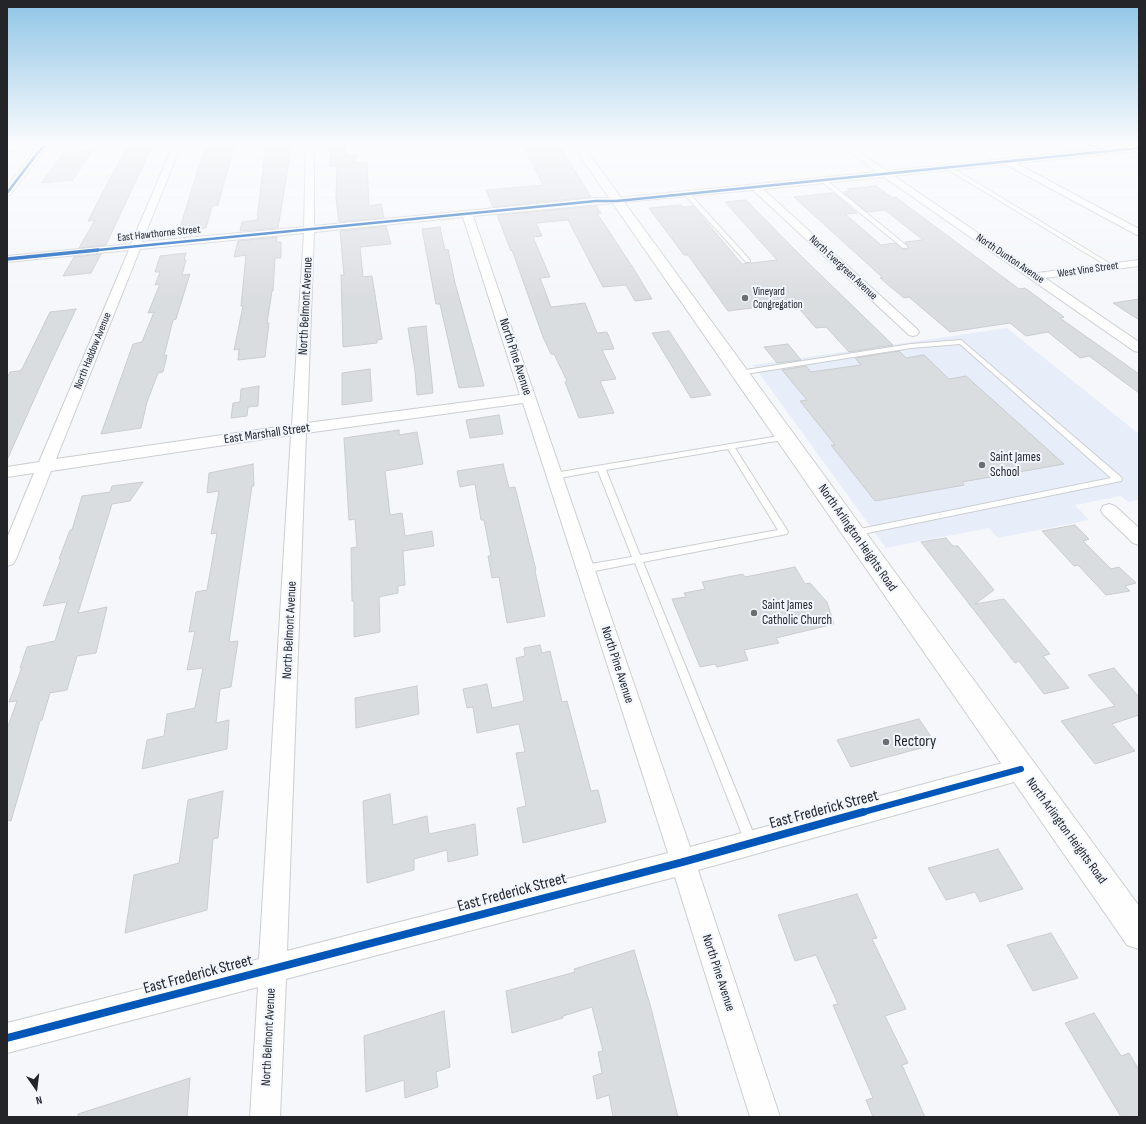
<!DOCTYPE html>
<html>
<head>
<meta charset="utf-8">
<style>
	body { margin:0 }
	#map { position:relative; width:1146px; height:1124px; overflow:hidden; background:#f5f7fb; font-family:"Sofia Sans Condensed",sans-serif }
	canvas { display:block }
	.frame { position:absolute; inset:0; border:8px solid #232529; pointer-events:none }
	.north { position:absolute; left:16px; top:1068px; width:40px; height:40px; -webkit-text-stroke:3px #f2f6fe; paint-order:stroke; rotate:166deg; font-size:11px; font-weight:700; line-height:16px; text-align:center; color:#232529 }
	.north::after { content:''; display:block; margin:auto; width:14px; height:18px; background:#232529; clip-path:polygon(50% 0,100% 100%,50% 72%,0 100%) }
</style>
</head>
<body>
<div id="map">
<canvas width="1146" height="1124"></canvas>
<div class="frame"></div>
<div class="north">N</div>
</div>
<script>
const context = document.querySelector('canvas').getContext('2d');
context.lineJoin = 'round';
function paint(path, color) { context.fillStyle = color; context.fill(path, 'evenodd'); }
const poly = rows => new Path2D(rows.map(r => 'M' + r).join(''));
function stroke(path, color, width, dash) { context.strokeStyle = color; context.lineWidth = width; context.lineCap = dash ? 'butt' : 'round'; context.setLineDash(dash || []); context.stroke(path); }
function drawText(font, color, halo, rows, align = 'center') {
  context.font = font + ' "Sofia Sans Condensed",sans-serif'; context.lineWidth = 4; context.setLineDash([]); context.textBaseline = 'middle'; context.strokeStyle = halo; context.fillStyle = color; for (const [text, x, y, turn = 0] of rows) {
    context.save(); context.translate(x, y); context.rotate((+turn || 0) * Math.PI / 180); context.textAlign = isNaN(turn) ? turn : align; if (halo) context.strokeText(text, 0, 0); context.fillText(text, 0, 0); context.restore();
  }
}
const built = poly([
	[1007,328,1139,434,1139,500,1128,502,1121,496,1075,505,1089,520,998,538,989,528,886,548,753,365]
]);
const building = poly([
	[208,143,235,143,218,205,212,206,206,228,179,231,200,163,208,143],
	[266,143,292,143,278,228,240,231,242,222,257,220,266,143],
	[522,143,558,143,591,197,493,207,486,190,543,185,522,143],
	[153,144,106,245,79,248,95,220,88,221,127,146,153,144],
	[346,146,345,155,356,154,356,163,367,162,369,206,381,204,384,218,339,222,336,199,337,166,330,167,330,147,346,146],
	[93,150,73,180,41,183,64,153,93,150],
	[876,186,893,198,896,197,902,202,1019,289,1025,288,1064,317,1060,318,1139,374,1139,393,1089,356,1080,358,1048,332,1026,336,1010,323,950,332,909,297,904,298,880,278,882,277,794,197,833,193,857,213,845,214,881,245,895,243,902,249,907,250,908,246,905,242,923,240,885,210,867,212,843,192,851,191,847,189,876,186],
	[746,200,798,253,893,345,849,352,826,327,816,328,796,305,770,309,768,306,728,311,688,255,684,255,649,208,681,205,683,207,693,206,742,264,777,260,725,202,746,200],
	[596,206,601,213,597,213,635,271,652,299,635,301,626,285,603,287,568,220,536,223,542,236,533,237,550,277,540,278,551,307,585,303,597,333,607,332,614,349,602,350,616,379,600,381,614,413,579,418,565,382,567,381,554,354,551,354,543,337,512,250,511,251,497,215,596,206],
	[386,226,391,244,360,247,363,277,372,276,382,339,377,340,377,343,343,347,341,275,344,275,340,231,386,226],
	[440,227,445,250,448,249,455,283,484,386,459,388,440,304,436,304,422,229,440,227],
	[277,237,276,242,281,242,281,258,275,258,273,291,272,291,267,323,269,323,265,357,238,360,239,349,234,350,243,306,241,306,246,255,234,257,238,241,277,237],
	[186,253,184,260,186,260,182,275,190,274,176,319,173,320,164,356,167,355,163,372,158,373,147,402,141,428,101,434,133,344,142,342,154,312,148,313,160,284,155,285,160,272,155,272,160,256,186,253],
	[101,254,91,273,63,276,74,257,101,254],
	[1139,299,1139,320,1113,303,1139,299],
	[76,309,45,375,7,460,7,378,10,372,19,371,22,369,50,312,76,309],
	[426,326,433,393,417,395,415,371,408,328,426,326],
	[669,331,711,395,691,398,652,333,669,331],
	[788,344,801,360,777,363,764,347,788,344],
	[899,351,906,358,924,355,949,379,966,376,1064,464,962,482,964,485,875,501,831,445,835,445,800,401,807,400,782,370,806,366,811,372,861,365,855,358,899,351],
	[370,369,372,401,342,405,342,373,370,369],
	[259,386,258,406,248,407,247,416,231,418,233,403,240,402,241,389,259,386],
	[499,415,503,434,470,438,466,420,499,415],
	[399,430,399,435,417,432,423,464,385,471,390,515,402,513,405,536,432,531,434,546,403,551,405,585,398,586,398,593,379,597,380,632,354,637,354,601,352,601,351,548,357,547,355,519,349,520,344,438,399,430],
	[253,464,254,486,252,486,229,642,238,641,231,687,220,689,216,723,229,720,227,749,142,769,147,740,164,736,167,714,195,708,203,668,187,670,195,631,189,632,196,592,207,590,217,533,211,534,219,491,207,493,209,473,253,464],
	[503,464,509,488,515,487,536,570,535,571,545,616,507,623,499,577,492,578,488,556,491,556,484,520,481,520,475,484,460,487,457,471,503,464],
	[143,482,130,501,112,504,78,613,107,607,96,653,77,656,67,690,50,693,42,720,40,721,11,821,7,820,7,729,17,701,9,702,22,667,20,668,27,647,55,641,67,602,43,606,61,559,59,559,70,530,72,530,82,496,110,492,112,486,143,482],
	[1075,525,1089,539,1083,541,1111,569,1119,567,1136,583,1125,586,1130,591,1106,595,1078,565,1074,566,1042,531,1075,525],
	[946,538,953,546,958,546,994,590,975,604,1004,599,1050,654,1043,656,1069,688,1044,694,1019,661,1015,663,921,542,946,538],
	[795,567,805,584,810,583,827,602,834,624,776,638,779,643,744,650,748,660,717,667,715,664,700,667,672,599,686,597,684,593,705,589,702,582,743,574,745,577,795,567],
	[540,645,542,653,550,651,562,702,567,701,591,791,598,790,606,822,523,843,517,808,526,806,516,753,525,752,519,724,477,733,473,707,467,708,463,689,487,684,492,708,524,701,516,658,525,656,524,648,540,645],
	[1114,668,1139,697,1139,715,1112,724,1135,751,1095,764,1061,721,1115,706,1088,675,1114,668],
	[417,686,419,714,356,728,355,698,417,686],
	[919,719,936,744,851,767,837,740,919,719],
	[223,791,218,838,213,839,207,910,125,933,134,875,179,863,188,800,223,791],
	[390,794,393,825,427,816,429,834,475,824,478,855,448,862,447,850,414,859,414,870,367,883,363,801,390,794],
	[998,849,1023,889,980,902,975,892,946,900,928,868,998,849],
	[857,894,877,938,872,939,906,1009,885,1016,908,1063,902,1065,925,1117,873,1117,866,1100,873,1098,833,1005,838,1004,816,955,795,961,778,915,857,894],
	[1051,933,1078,978,1033,991,1007,945,1051,933],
	[634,950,651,1008,678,1117,613,1117,609,1095,597,1099,593,1076,602,1073,598,1052,603,1051,592,1007,563,1016,563,1018,512,1033,506,991,575,972,574,969,634,950],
	[444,1011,450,1067,436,1072,438,1087,405,1098,404,1080,366,1092,364,1036,444,1011],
	[1094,1013,1121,1056,1129,1053,1139,1070,1139,1117,1121,1117,1065,1023,1094,1013],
	[190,1078,187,1117,78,1117,78,1114,190,1078]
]);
const lane = poly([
	[947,167,951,167,1114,266,1109,267,947,169,947,167],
	[821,179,825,179,907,246,907,248,903,248,821,181,821,179],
	[685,193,689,193,750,260,750,262,746,262,685,195,685,193],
	[961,340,1121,477,1122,479,1121,481,853,536,849,533,850,531,1111,478,960,344,911,348,739,375,736,373,739,371,911,344,961,340],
	[785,435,788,435,788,439,735,448,787,530,788,532,787,534,643,562,757,842,755,846,751,848,747,846,745,842,635,563,585,573,582,572,580,569,582,566,585,565,632,557,598,471,554,479,550,476,554,473,785,435],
	[728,449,778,530,640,555,606,470,728,449]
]);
const street = poly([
	[44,143,53,143,42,153,10,195,7,196,7,187,36,149,44,143],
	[174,143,182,143,142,242,304,227,306,143,314,143,314,226,596,198,617,198,877,172,837,143,846,143,887,171,1139,145,1139,151,1016,163,1139,229,1139,236,1005,164,894,176,1037,273,1139,260,1139,266,1045,278,1139,342,1139,352,1134,351,884,177,763,189,917,329,919,332,917,335,913,336,909,335,753,190,473,216,690,847,1021,758,1029,761,1032,769,1029,777,1021,780,698,870,780,1117,750,1117,675,877,286,979,280,1117,250,1117,258,987,7,1053,7,1023,259,959,291,435,51,471,16,559,13,564,7,566,7,538,34,473,7,477,7,467,39,462,129,250,7,262,7,256,131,244,174,143],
	[463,217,520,395,307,423,314,232,463,217],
	[304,233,292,425,56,459,140,249,304,233],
	[523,403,668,853,287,951,306,433,523,403],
	[1109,504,1115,506,1139,528,1139,545,1133,543,1103,514,1101,510,1103,506,1109,504]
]);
const secondary = poly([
	[36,143,77,143,72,146,7,151,7,145,36,143],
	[571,143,581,143,1139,906,1139,949,1127,945,571,143]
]);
const cyclewayFar3 = poly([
	[7,193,39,151,49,143],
	[88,251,596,201,617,201,1139,148]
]);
const cyclewayFar2 = poly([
	[7,259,98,250]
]);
const cyclewayFar1 = poly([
	[860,813,1021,769]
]);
const cycleway = poly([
	[7,1038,683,862,863,812]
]);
const markers = [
	[745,298,4,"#6c6e72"],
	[982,465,4,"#6c6e72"],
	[754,613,4,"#6c6e72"],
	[886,742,4,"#6c6e72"]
];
const farStreetnames = [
	["East Hawthorne Street",159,234,-6],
	["North Dunton Avenue",1010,259,34],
	["North Evergreen Avenue",843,268,43],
	["West Vine Street",1088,270,-8],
	["North Haddow Avenue",93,351,-68]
];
const farPoinames = [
	["Vineyard",753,292],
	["Congregation",753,305]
];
const streetNames = [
	["North Belmont Avenue",306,306,-87],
	["North Pine Avenue",515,357,72],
	["East Marshall Street",267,434,-8],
	["North Arlington Heights Road",857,538,55],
	["North Belmont Avenue",290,630,-87],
	["North Pine Avenue",617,665,72],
	["North Arlington Heights Road",1066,831,54],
	["North Pine Avenue",718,973,72],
	["North Belmont Avenue",269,1037,-87]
];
const poiNames = [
	["Saint James",990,458],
	["School",990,473],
	["Saint James",762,606],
	["Catholic Church",762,621]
];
const nearPoinames = [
	["Rectory",894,742]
];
const nearStreetnames = [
	["East Frederick Street",824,810,-15],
	["East Frederick Street",512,893,-15],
	["East Frederick Street",198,975,-15]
];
paint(built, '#e8eef9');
paint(building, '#dadde0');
stroke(building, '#cacdd0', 1);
stroke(lane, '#ccced1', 2);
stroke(street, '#ccced1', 2);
stroke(secondary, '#ccced1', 2);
paint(lane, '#fefefe');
paint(street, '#fefefe');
paint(secondary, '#fefefe');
stroke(cyclewayFar3, '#0057b8', 2.5);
stroke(cyclewayFar2, '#0057b8', 3.5);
stroke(cyclewayFar1, '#0057b8', 6);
stroke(cycleway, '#0057b8', 8);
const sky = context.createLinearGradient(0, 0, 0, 300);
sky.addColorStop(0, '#8fc5e6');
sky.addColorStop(0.48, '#fafbfd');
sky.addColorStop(1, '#fafbfd00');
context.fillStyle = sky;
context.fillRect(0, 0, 1146, 300);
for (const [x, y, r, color] of markers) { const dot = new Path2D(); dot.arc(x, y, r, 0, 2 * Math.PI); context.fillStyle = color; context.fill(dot); stroke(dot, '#f2f6fe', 1.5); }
drawText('11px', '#232529', '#f2f6fe', farStreetnames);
drawText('11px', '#232529', '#f2f6fe', farPoinames, 'left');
drawText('13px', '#232529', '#f2f6fe', streetNames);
drawText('13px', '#232529', '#f2f6fe', poiNames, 'left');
drawText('16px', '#232529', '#f2f6fe', nearPoinames, 'left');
drawText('16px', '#232529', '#f2f6fe', nearStreetnames);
</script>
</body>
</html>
